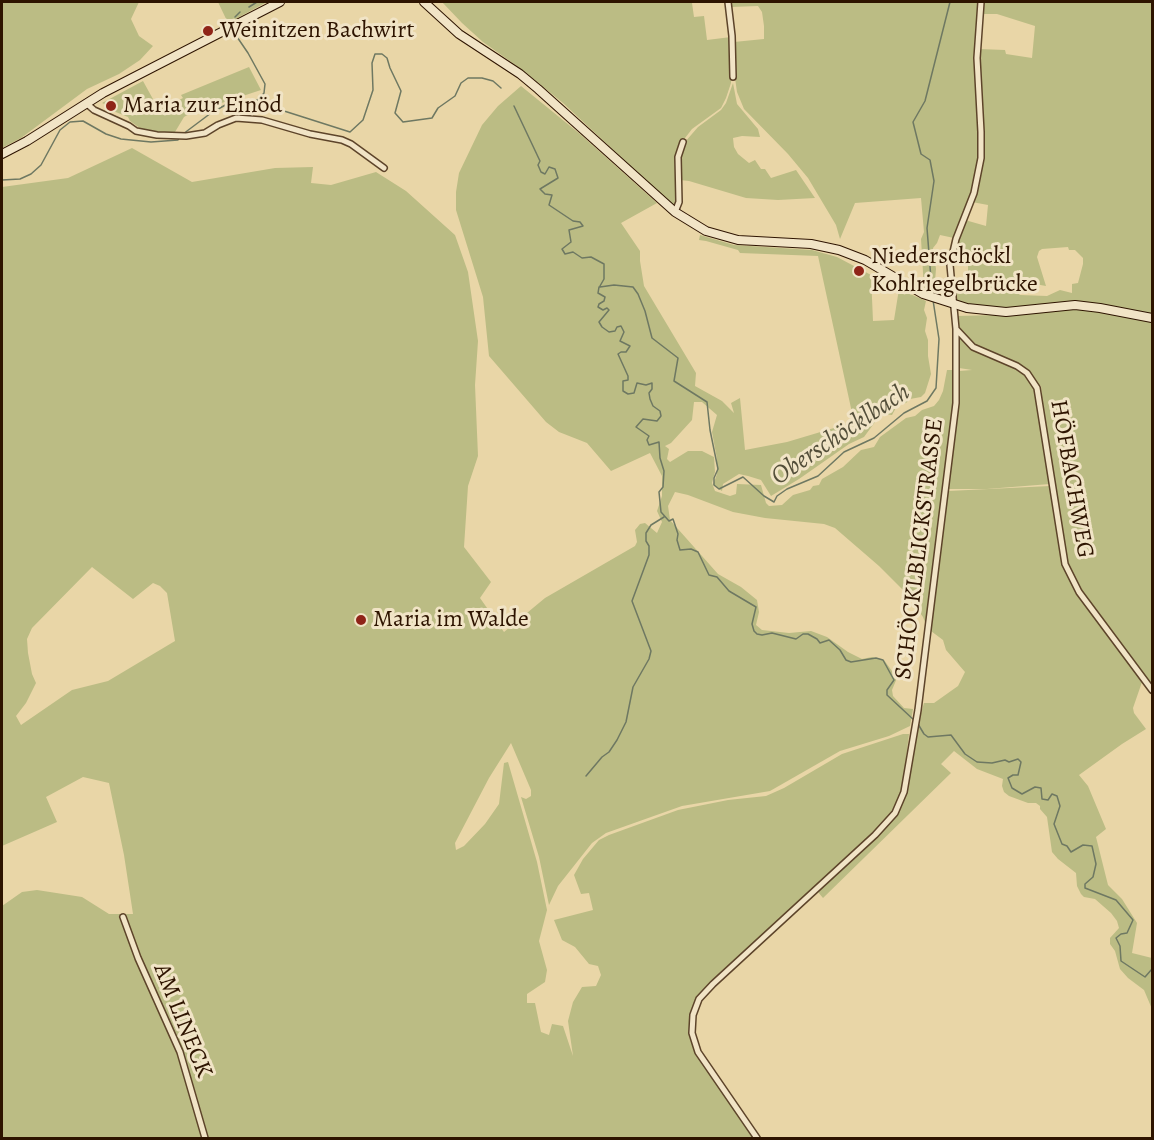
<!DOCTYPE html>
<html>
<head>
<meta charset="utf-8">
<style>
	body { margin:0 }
	#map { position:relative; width:1154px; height:1140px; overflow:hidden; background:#e9d6a7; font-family:Alegreya,serif }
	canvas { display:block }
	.frame { position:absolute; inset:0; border:3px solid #2e1400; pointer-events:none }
</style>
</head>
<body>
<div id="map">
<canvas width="1154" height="1140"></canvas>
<div class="frame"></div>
</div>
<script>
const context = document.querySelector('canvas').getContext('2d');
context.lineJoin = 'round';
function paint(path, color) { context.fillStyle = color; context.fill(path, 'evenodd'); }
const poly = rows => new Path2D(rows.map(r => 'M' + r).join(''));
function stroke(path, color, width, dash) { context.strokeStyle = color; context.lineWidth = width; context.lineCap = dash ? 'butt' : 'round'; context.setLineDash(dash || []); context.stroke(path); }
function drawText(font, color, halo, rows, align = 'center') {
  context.font = font + ' Alegreya,serif'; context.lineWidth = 6; context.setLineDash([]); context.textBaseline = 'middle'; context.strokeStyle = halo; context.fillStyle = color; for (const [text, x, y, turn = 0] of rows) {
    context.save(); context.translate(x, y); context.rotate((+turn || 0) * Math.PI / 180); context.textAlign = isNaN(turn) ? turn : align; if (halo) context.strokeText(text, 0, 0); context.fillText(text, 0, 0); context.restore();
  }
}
const green = poly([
	[2,2,139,2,131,19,139,36,153,46,140,60,119,74,87,89,21,138,2,148],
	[218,2,267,2,228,23],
	[442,2,713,2,692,3,694,17,704,16,707,40,731,37,731,83,726,98,721,108,692,129,682,142,680,147,678,203,675,206,672,205,563,103,521,69,483,42,462,23],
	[730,2,978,2,975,58,979,132,977,166,971,192,954,238,940,235,937,243,933,248,936,269,934,293,924,289,921,239,924,232,921,198,855,203,840,239,836,225,808,178,788,154,744,109,737,92,735,78,734,42,764,39,764,26,762,12,758,6,731,7],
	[983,2,1152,2,1152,685,1084,595,1067,564,1044,420,1041,386,1033,381,1050,484,987,489,948,489,959,391,959,371,972,370,959,368,957,316,996,315,996,307,982,307,960,303,956,300,953,278,968,278,968,263,952,263,965,220,986,226,988,205,972,202,980,175,979,49,1005,50,1006,54,1032,58,1035,26,997,14,982,14],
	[1068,247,1069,250,1075,250,1083,258,1083,264,1078,283,1072,284,1072,293,1060,290,1047,296,1020,295,1014,290,1014,286,1024,282,1046,286,1037,257,1039,251,1042,249],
	[249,67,261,90,191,113,184,117,175,132,167,133,144,131,130,121,128,117,106,108,107,105,102,103,143,81,159,110,183,98,181,95],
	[733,83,737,104,758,129,760,137,742,136,733,138,734,147,738,154,749,163,755,160,761,169,765,169,771,178,796,170,815,198,778,200,746,198,689,181,680,180,680,158,685,142,698,127,721,110,726,103],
	[521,86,580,134,657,203,621,223,640,251,640,261,644,286,696,373,695,386,722,401,734,413,731,403,740,398,745,450,787,442,854,422,818,256,740,253,738,250,706,241,699,240,700,235,734,245,812,250,837,257,871,275,873,321,894,320,899,289,926,301,924,310,927,318,925,331,928,340,928,356,931,374,925,393,921,397,910,399,906,403,898,404,892,415,881,414,864,437,849,444,799,479,771,496,761,480,748,476,739,474,723,484,722,491,713,485,717,474,717,459,712,432,717,415,702,402,694,402,692,420,671,443,665,446,669,449,667,459,670,462,688,451,702,451,714,457,715,472,712,483,715,491,730,496,736,494,737,484,761,485,766,503,769,506,782,505,793,495,810,490,813,486,819,485,822,479,843,467,861,450,874,447,880,437,906,418,915,416,922,410,934,406,939,400,943,391,947,370,952,370,955,385,926,625,923,617,903,590,879,566,835,528,824,524,765,518,733,512,688,495,675,492,668,506,670,520,718,574,741,587,757,600,759,612,756,625,762,630,789,633,811,631,827,637,848,652,862,659,872,657,884,660,897,678,892,690,893,696,904,708,913,709,910,726,889,736,840,751,770,791,682,806,606,833,592,843,558,886,549,905,539,857,521,797,526,799,531,796,531,790,511,743,489,778,455,843,456,850,464,846,485,824,499,804,504,763,508,762,537,862,547,910,539,941,547,970,545,982,527,994,527,1003,535,1003,541,1032,549,1035,552,1024,563,1026,573,1056,568,1021,573,1002,582,987,596,986,601,975,598,966,589,964,575,947,562,940,554,920,593,910,589,893,581,894,574,875,583,859,599,840,609,835,678,810,728,800,766,796,784,788,842,754,903,734,909,734,902,792,891,814,873,833,711,982,697,998,692,1009,690,1034,696,1053,753,1138,2,1138,2,906,22,892,37,890,82,897,109,914,133,914,124,855,109,783,83,777,46,797,57,822,2,846,2,187,68,178,132,148,192,182,275,168,313,167,311,183,331,185,376,172,406,191,455,235,468,272,478,341,475,385,478,456,468,486,464,547,491,582,480,598,504,632,545,598,635,546,637,542,635,530,640,524,645,523,657,533,662,522,657,511,662,496,662,476,650,453,611,471,587,443,559,432,546,422,489,356,483,297,456,210,456,192,459,173,482,125,498,106],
	[92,567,133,599,153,583,160,586,167,593,175,641,108,681,72,690,21,725,16,716,26,703,36,683,32,674,28,653,27,639,32,628],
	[1050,486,1063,567,1075,590,1142,682,1133,708,1134,713,1146,729,1122,744,1079,775,1088,786,1106,829,1096,837,1108,885,1122,899,1137,923,1132,953,1152,958,1152,1009,1144,990,1128,978,1120,969,1115,951,1110,944,1110,938,1119,928,1117,921,1111,913,1095,899,1084,897,1081,894,1077,886,1076,873,1058,859,1052,852,1047,817,1040,809,1040,806,1036,803,1028,803,1009,796,1004,792,1002,786,1003,779,977,769,954,751,941,764,951,773,823,898,818,892,863,851,899,811,907,793,915,734,924,703,934,703,958,686,965,672,946,650,943,640,931,631,948,491]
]);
const stream = poly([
	[249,7,257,2],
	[235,17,240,12],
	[233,31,248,53,265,84,264,93,259,99,253,102],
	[514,106,540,161,538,165,541,172,545,174,549,167,555,169,558,178,540,189,545,194,552,195,549,205,573,221,580,222,583,226,569,230,571,242,562,249,565,254,573,252,582,258,591,257,604,264,604,279,600,286],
	[183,134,211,113,229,103,238,101,259,103,350,132,363,120,373,90,372,63,375,54,382,54,387,58,390,68,401,91,395,113,403,122,432,118,438,108,455,96,461,83,468,78,482,78,493,81,501,88],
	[2,180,20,179,31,174,41,165,60,130,70,122,83,121,106,134,121,139,151,142,178,140,179,138],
	[599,287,598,293,605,297,604,301,599,304,598,307,603,310,607,308,609,310,599,322,602,327,609,332,615,331,617,327,621,326,624,332,620,341,630,346,626,352,621,352,618,354,628,376,628,380,623,381,623,391,628,394,634,393,637,383,646,385,652,383,652,389,649,393,650,399,653,406,660,411,661,416,657,421,643,419,636,427,649,436,647,440,649,445,659,442,660,458,664,471,663,487,659,492,661,512,669,521,673,519,678,534,677,540,680,550,691,549,698,552,709,575,717,577,729,591,756,607,752,624,754,631,757,634,762,635,772,633,796,639,803,634,808,634,817,639,820,643,829,640,840,650,846,660,851,662,876,658,883,660,894,680,887,690,887,695,915,721],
	[600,287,614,285,633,287,638,294,645,311,652,338,678,358,674,381,707,402,710,430,718,469,714,478,714,485,719,489,743,477,764,496,774,502,777,496,787,489,818,476,844,452,874,438,904,413,927,401,936,388,939,339,933,300],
	[932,292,927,228,934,181,930,160,921,154,913,122,925,101,950,2],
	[918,724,924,734,928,737,951,735,965,754,977,762,992,763,1005,760,1009,762,1018,759,1021,762,1018,775,1013,775,1008,778,1012,788,1022,794,1035,787,1041,788,1042,799,1048,800,1052,794,1057,796,1060,806,1054,824,1062,844,1067,846,1071,852,1083,845,1092,846,1096,864,1093,877,1085,884,1085,888,1116,900,1133,920,1127,933,1121,934,1116,938,1120,946,1121,961,1145,977,1152,969],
	[586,776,602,757,609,752,617,740,626,722,633,687,649,659,651,651,632,601,649,555,649,546,646,541,646,533,651,525,664,517]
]);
const street = poly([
	[728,2,732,36,733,77],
	[86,103,94,110,129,126,136,131,157,135,186,136,205,133,218,125,236,118,262,120,310,134,342,140,351,144,384,168],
	[675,212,679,202,678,157,683,142],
	[957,330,973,347,1017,366,1027,373,1037,388,1065,564,1079,592,1152,690],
	[123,917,138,958,180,1052,205,1138],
	[757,1138,698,1052,692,1033,693,1015,699,999,713,984,875,835,895,813,904,792,918,710,956,403,956,329,950,265,956,239,974,193,981,158,981,132,977,58,981,2]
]);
const secondary = poly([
	[424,2,459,34,520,74,538,89,675,212,706,231,738,240,811,244,839,250,865,260,923,294,967,308,1006,312,1075,305,1100,308,1152,318],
	[2,154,27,141,103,93,280,2]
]);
const markers = [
	[208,31,6,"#8f2418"],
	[111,106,6,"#8f2418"],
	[859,271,6,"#8f2418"],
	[361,620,6,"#8f2418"]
];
const poiNames = [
	["Weinitzen Bachwirt",220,31],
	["Maria zur Einöd",123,106],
	["Niederschöckl",871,257],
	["Kohlriegelbrücke",871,285],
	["Maria im Walde",373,620]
];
const streetNames = [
	["HÖFBACHWEG",1071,479,80],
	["SCHÖCKLBLICKSTRASSE",920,549,-83],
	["AM LINECK",182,1021,68]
];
const waterNames = [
	["Oberschöcklbach",841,435,-34]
];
paint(green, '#bbbc84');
stroke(stream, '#6e7862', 1.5);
stroke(street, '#5d442a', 8);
stroke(secondary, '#2e1400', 10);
stroke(street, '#f1e4c6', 5);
stroke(secondary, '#f1e4c6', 8);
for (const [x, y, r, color] of markers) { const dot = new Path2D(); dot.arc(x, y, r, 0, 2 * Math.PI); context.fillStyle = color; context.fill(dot); stroke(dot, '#f1e4c6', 2); }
drawText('24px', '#2e1400', '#f1e4c6', poiNames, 'left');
drawText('24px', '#2e1400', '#f1e4c6', streetNames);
drawText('italic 26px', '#534e39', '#f1e4c6', waterNames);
</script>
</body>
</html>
